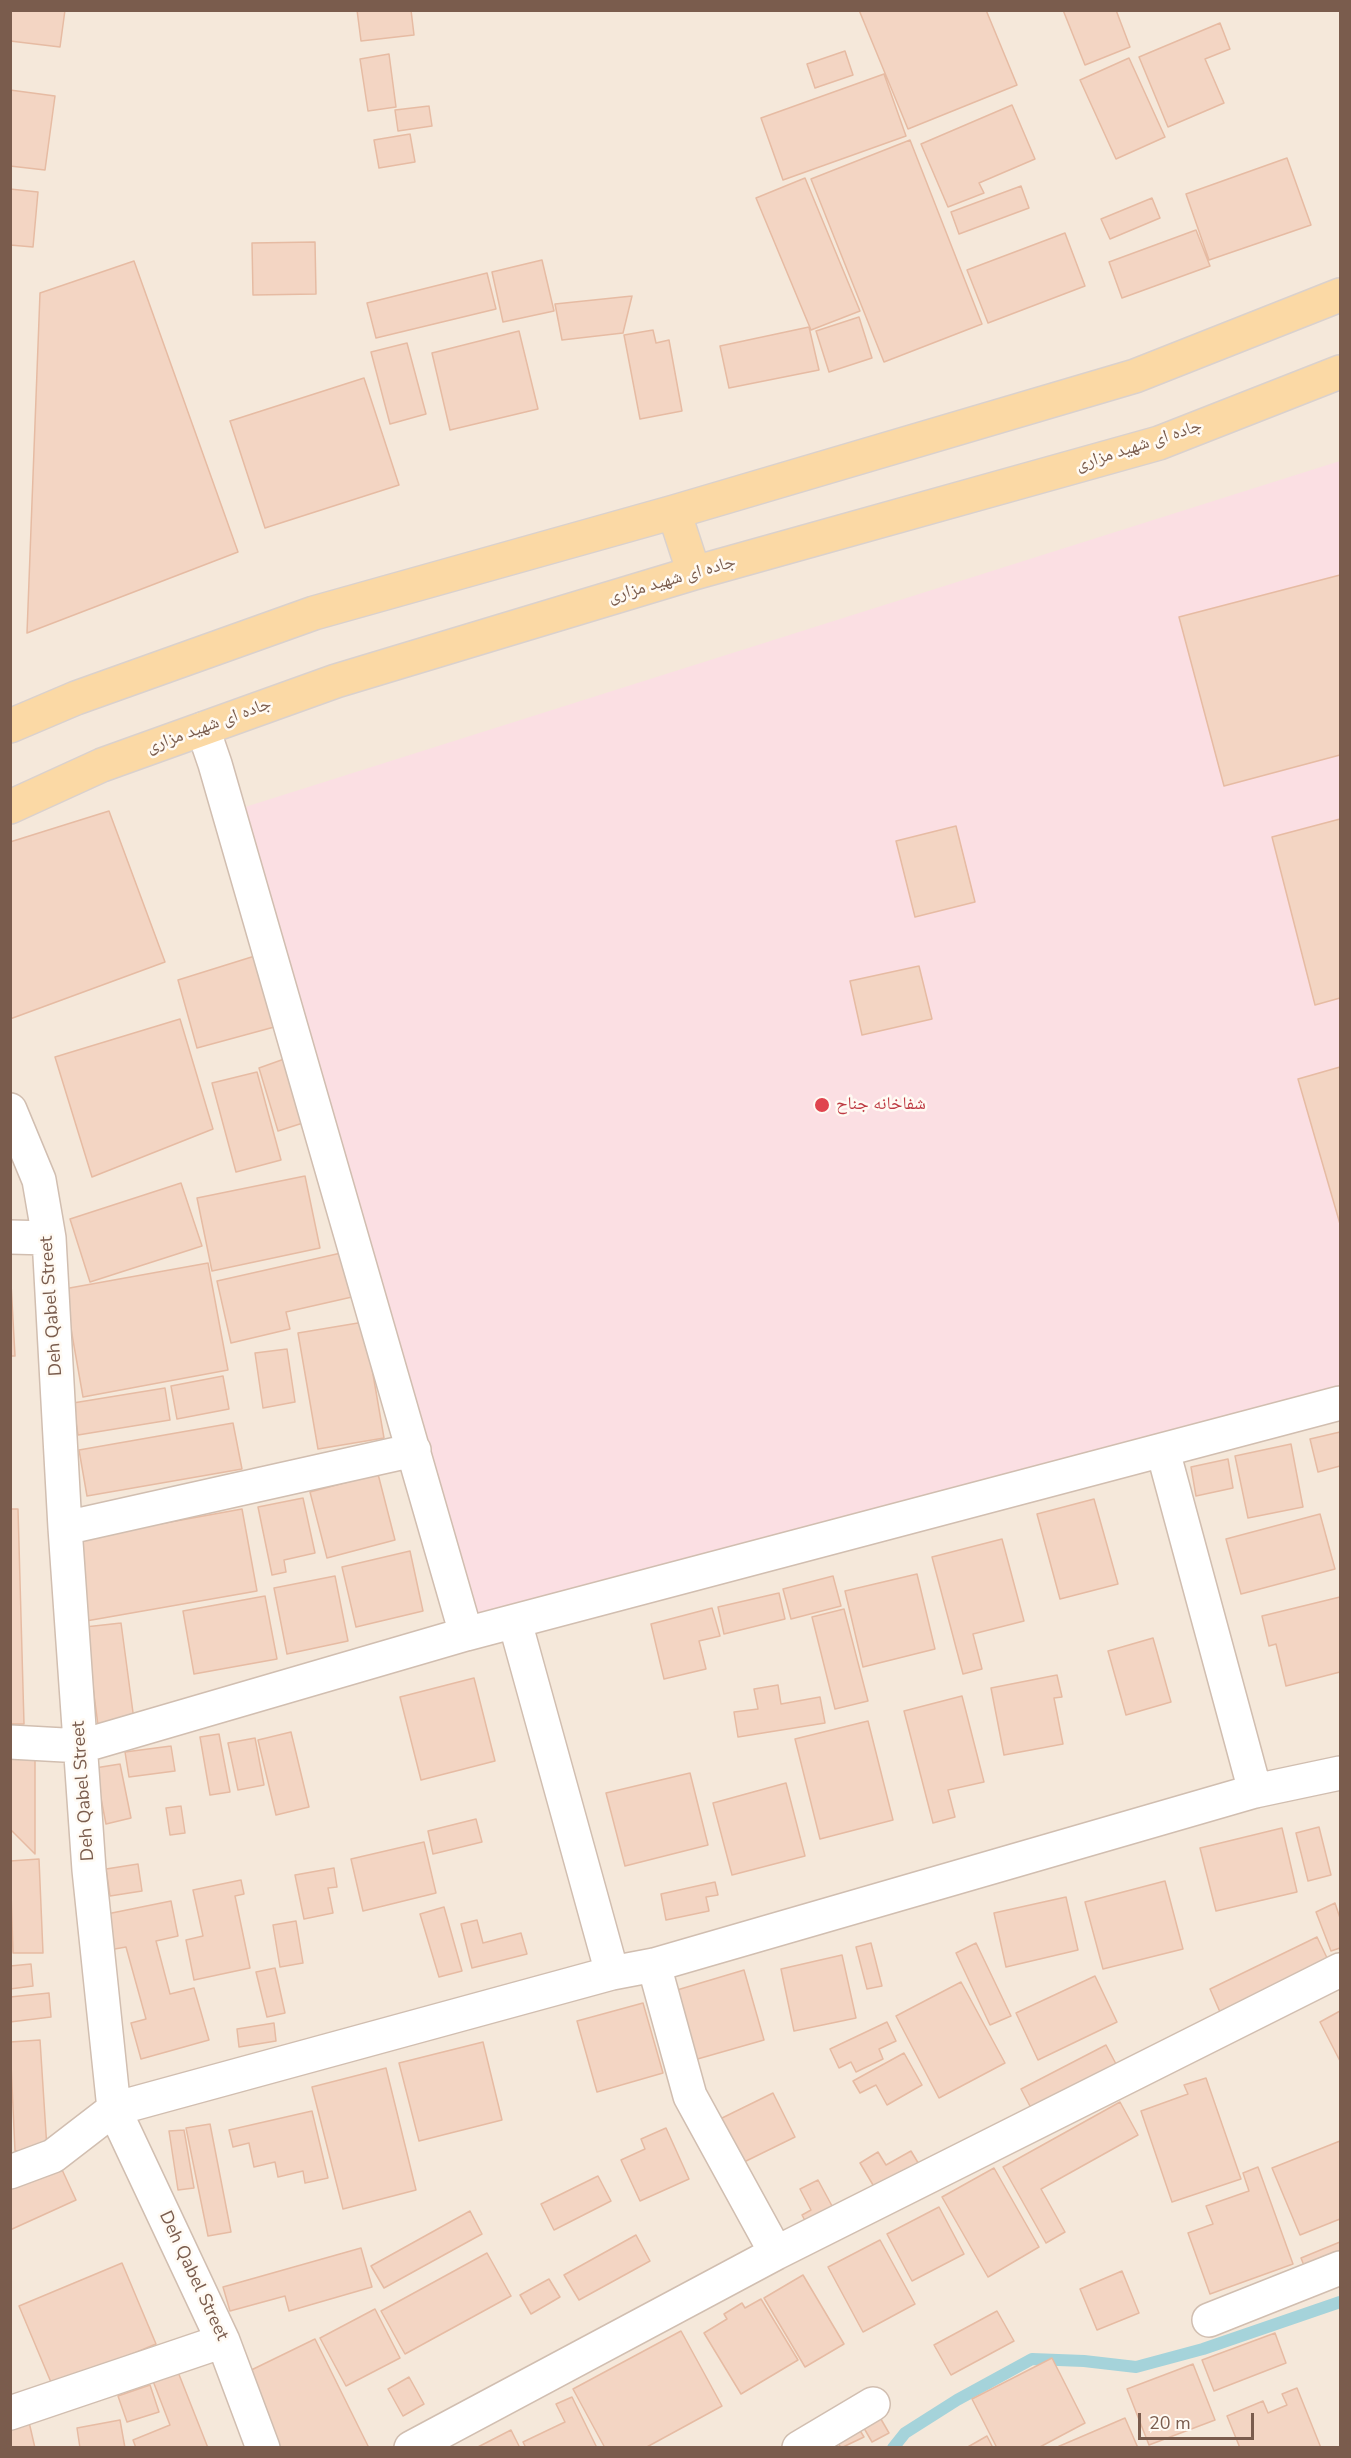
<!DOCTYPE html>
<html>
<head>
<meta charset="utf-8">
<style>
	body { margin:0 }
	#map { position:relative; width:1351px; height:2458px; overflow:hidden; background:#fdf6ec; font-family:"Nunito Sans",sans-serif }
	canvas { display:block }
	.frame { position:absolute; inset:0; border:12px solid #7a5c4d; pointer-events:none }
	.scale { position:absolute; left:1138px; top:2413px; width:116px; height:27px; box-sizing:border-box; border:3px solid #7a5c4d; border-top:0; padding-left:8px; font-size:18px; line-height:21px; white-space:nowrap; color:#7a5c4d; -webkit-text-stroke:4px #fffaf3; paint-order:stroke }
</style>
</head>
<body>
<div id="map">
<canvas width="1351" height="2458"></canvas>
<div class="frame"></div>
<div class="scale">20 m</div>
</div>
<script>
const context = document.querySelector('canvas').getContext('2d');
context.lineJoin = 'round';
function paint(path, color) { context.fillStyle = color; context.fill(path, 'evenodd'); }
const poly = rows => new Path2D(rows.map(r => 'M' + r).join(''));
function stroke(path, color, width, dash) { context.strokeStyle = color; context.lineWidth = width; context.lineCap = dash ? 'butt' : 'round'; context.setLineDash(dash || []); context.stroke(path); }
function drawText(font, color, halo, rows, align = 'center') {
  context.font = font + ' "Nunito Sans","Noto Naskh Arabic",sans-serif'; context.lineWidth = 5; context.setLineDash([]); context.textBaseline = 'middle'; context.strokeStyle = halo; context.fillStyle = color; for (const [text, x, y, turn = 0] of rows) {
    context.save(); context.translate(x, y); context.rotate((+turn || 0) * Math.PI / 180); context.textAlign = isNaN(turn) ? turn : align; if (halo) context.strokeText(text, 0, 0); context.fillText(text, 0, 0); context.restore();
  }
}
const residential = poly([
	[11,11,1340,11,1340,2447,11,2447]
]);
const medical = poly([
	[1340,461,1340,1396,451,1630,223,814]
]);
const stream = poly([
	[893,2448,905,2433,957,2400,1032,2359,1084,2361,1136,2367,1203,2349,1340,2302]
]);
const building = poly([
	[10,10,65,10,60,47,10,41,10,10],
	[357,10,411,10,414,35,361,41,357,10],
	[859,10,986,10,1017,85,908,129,859,10],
	[1063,10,1116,10,1130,47,1085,65,1063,10],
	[1220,23,1230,49,1205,59,1224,103,1168,127,1139,57,1220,23],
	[845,51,853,75,815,88,807,64,845,51],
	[389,54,396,107,368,111,360,59,389,54],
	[1129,58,1165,137,1116,159,1080,80,1129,58],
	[884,74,906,136,783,180,761,118,884,74],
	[10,90,55,96,45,170,10,166,10,90],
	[1012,105,1035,159,979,183,984,193,948,207,921,144,1012,105],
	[429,106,432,126,398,131,395,110,429,106],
	[410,134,415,162,379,168,374,140,410,134],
	[910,140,982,324,884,362,811,179,910,140],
	[1287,158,1311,225,1209,260,1186,194,1287,158],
	[805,178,860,311,811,330,756,198,805,178],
	[1021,186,1029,208,959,234,951,212,1021,186],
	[10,189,38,192,33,247,10,245,10,189],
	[1152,198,1160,218,1110,239,1101,219,1152,198],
	[1196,230,1210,266,1122,298,1109,262,1196,230],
	[1065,233,1085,286,988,323,967,270,1065,233],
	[315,242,316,294,253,295,252,243,315,242],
	[542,260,554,311,503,322,492,272,542,260],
	[134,261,238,552,27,633,40,293,134,261],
	[487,273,496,309,376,338,367,303,487,273],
	[632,296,623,333,562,340,555,304,632,296],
	[859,317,872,358,829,372,816,331,859,317],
	[809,327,819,370,729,388,720,346,809,327],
	[653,330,656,343,669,340,682,411,640,419,624,335,653,330],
	[519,331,538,409,450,430,432,353,519,331],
	[407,343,426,414,390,424,371,352,407,343],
	[364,378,399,485,265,528,230,421,364,378],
	[1340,575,1340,755,1224,786,1179,617,1340,575],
	[109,811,165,962,10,1019,10,842,109,811],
	[1340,819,1340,998,1315,1005,1272,837,1340,819],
	[956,826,975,902,915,917,896,841,956,826],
	[258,955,278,1026,197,1048,178,980,258,955],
	[919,966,932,1019,862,1035,850,981,919,966],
	[180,1019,213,1129,92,1177,55,1057,180,1019],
	[287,1058,306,1122,278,1131,259,1068,287,1058],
	[1340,1067,1340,1224,1298,1079,1340,1067],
	[257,1072,281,1160,236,1172,212,1083,257,1072],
	[305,1176,320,1248,212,1271,197,1198,305,1176],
	[181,1183,202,1246,90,1282,70,1219,181,1183],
	[341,1253,352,1297,286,1312,290,1329,231,1343,217,1281,341,1253],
	[208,1263,228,1370,83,1397,64,1289,208,1263],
	[10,1265,15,1356,10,1356,10,1265],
	[364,1322,384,1438,318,1449,298,1333,364,1322],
	[287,1349,295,1402,263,1408,255,1353,287,1349],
	[223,1376,229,1409,177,1419,171,1386,223,1376],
	[165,1388,170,1420,78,1435,73,1403,165,1388],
	[233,1423,242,1469,87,1496,79,1450,233,1423],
	[1340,1432,1340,1466,1318,1472,1310,1439,1340,1432],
	[1291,1444,1303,1507,1248,1518,1235,1456,1291,1444],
	[1228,1459,1233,1488,1196,1496,1191,1467,1228,1459],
	[378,1474,395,1540,327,1558,310,1492,378,1474],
	[303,1498,315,1553,284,1560,286,1572,272,1575,258,1507,303,1498],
	[1094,1499,1118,1584,1060,1599,1037,1514,1094,1499],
	[10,1509,18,1509,24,1724,10,1724,10,1509],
	[242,1509,257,1591,86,1621,71,1540,242,1509],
	[1320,1514,1335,1569,1241,1594,1226,1539,1320,1514],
	[1002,1539,1024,1621,973,1634,982,1669,963,1674,932,1557,1002,1539],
	[410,1551,423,1611,356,1627,342,1567,410,1551],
	[917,1574,935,1649,863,1667,845,1591,917,1574],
	[335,1576,348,1641,287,1654,274,1588,335,1576],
	[833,1576,841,1606,791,1619,783,1589,833,1576],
	[779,1593,785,1619,724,1634,718,1607,779,1593],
	[265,1596,277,1659,194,1674,183,1611,265,1596],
	[1340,1597,1340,1672,1286,1686,1276,1644,1269,1646,1262,1616,1340,1597],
	[712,1608,720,1636,699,1641,706,1669,664,1679,651,1624,712,1608],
	[844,1609,868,1701,835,1709,812,1617,844,1609],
	[121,1623,134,1720,98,1725,85,1627,121,1623],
	[1153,1638,1171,1702,1126,1715,1108,1651,1153,1638],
	[1057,1675,1062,1697,1054,1698,1063,1744,1004,1755,991,1688,1057,1675],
	[474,1678,495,1761,421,1780,400,1697,474,1678],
	[778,1685,781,1704,820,1697,825,1723,738,1737,734,1712,758,1709,754,1689,778,1685],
	[962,1696,984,1782,948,1790,955,1817,933,1823,904,1711,962,1696],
	[868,1721,893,1820,820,1839,795,1739,868,1721],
	[291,1732,309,1807,276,1815,258,1740,291,1732],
	[219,1734,230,1792,210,1795,200,1737,219,1734],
	[255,1738,264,1785,238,1790,228,1743,255,1738],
	[171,1746,175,1771,129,1777,125,1752,171,1746],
	[10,1755,35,1756,35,1854,10,1829,10,1755],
	[120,1764,131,1818,106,1824,95,1768,120,1764],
	[690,1773,708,1845,625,1866,606,1793,690,1773],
	[786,1783,805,1856,732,1875,713,1803,786,1783],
	[181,1806,185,1833,170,1835,166,1808,181,1806],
	[476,1819,482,1842,433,1854,428,1831,476,1819],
	[1319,1827,1331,1875,1308,1881,1296,1833,1319,1827],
	[1282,1828,1297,1892,1216,1911,1200,1848,1282,1828],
	[424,1842,436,1893,363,1911,351,1859,424,1842],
	[39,1859,43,1953,13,1953,10,1861,39,1859],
	[138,1864,142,1891,110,1896,106,1869,138,1864],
	[334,1868,337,1887,328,1888,333,1913,304,1919,295,1875,334,1868],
	[241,1880,244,1894,235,1896,250,1968,194,1980,186,1940,203,1936,193,1890,241,1880],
	[1165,1881,1183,1949,1103,1969,1085,1902,1165,1881],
	[715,1882,718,1895,706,1897,709,1911,666,1920,661,1894,715,1882],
	[1066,1897,1078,1950,1006,1967,994,1913,1066,1897],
	[171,1901,178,1936,156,1941,170,1994,194,1988,209,2040,141,2059,131,2023,146,2019,126,1947,109,1950,102,1915,171,1901],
	[1335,1903,1340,1918,1340,1948,1331,1951,1316,1912,1335,1903],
	[444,1907,462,1971,439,1977,420,1914,444,1907],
	[477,1920,483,1943,521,1933,527,1954,472,1968,461,1924,477,1920],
	[296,1921,303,1963,280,1967,273,1925,296,1921],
	[1317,1937,1328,1960,1220,2012,1210,1989,1317,1937],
	[871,1943,882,1986,867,1989,856,1947,871,1943],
	[976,1943,1011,2016,990,2025,956,1953,976,1943],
	[842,1955,856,2018,794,2031,781,1969,842,1955],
	[31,1964,33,1986,10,1989,10,1966,31,1964],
	[275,1968,285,2013,267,2017,256,1972,275,1968],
	[744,1970,764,2040,687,2062,667,1993,744,1970],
	[1095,1976,1117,2022,1038,2060,1016,2013,1095,1976],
	[961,1982,1005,2063,939,2098,896,2016,961,1982],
	[49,1993,51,2017,10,2022,10,1997,49,1993],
	[643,2003,663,2073,597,2092,577,2021,643,2003],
	[1340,2011,1340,2061,1320,2022,1340,2011],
	[887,2022,896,2041,879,2049,883,2059,856,2072,851,2062,839,2068,830,2049,887,2022],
	[274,2023,276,2041,239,2047,237,2029,274,2023],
	[40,2040,47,2149,15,2151,10,2042,40,2040],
	[483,2042,502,2120,419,2141,399,2063,483,2042],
	[1106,2045,1116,2064,1031,2108,1021,2089,1106,2045],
	[904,2053,922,2085,887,2105,876,2085,860,2093,853,2081,904,2053],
	[386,2068,416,2190,343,2209,312,2087,386,2068],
	[1206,2078,1241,2179,1172,2202,1141,2111,1188,2094,1184,2085,1206,2078],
	[773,2093,795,2137,740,2164,718,2120,773,2093],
	[1120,2102,1138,2135,1041,2189,1065,2232,1046,2243,1003,2167,1120,2102],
	[312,2111,328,2178,305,2183,303,2171,278,2177,275,2162,254,2167,249,2143,233,2147,229,2130,312,2111],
	[210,2124,231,2232,208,2236,186,2128,210,2124],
	[666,2128,689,2179,640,2201,621,2160,645,2149,641,2139,666,2128],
	[184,2130,194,2188,178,2190,169,2131,184,2130],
	[1340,2141,1340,2219,1300,2235,1272,2168,1340,2141],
	[911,2151,920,2166,876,2190,860,2163,878,2152,886,2165,911,2151],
	[58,2161,76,2200,10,2230,10,2183,58,2161],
	[1258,2167,1293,2264,1210,2294,1188,2233,1213,2224,1206,2206,1249,2191,1243,2173,1258,2167],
	[994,2168,1039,2247,988,2277,942,2197,994,2168],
	[598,2176,611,2201,554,2230,541,2204,598,2176],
	[818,2180,838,2217,811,2232,802,2215,811,2210,800,2189,818,2180],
	[939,2207,964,2254,912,2281,887,2234,939,2207],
	[470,2211,482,2234,384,2288,371,2266,470,2211],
	[636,2235,650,2261,579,2300,564,2275,636,2235],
	[880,2240,915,2304,863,2332,828,2267,880,2240],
	[1340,2242,1340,2265,1309,2278,1301,2258,1340,2242],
	[361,2248,372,2287,289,2311,285,2296,230,2311,223,2287,361,2248],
	[487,2253,511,2296,405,2354,381,2311,487,2253],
	[122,2263,156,2344,53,2387,19,2306,122,2263],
	[1122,2271,1139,2313,1097,2330,1080,2289,1122,2271],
	[803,2275,844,2344,805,2367,764,2298,803,2275],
	[549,2279,560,2297,531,2314,520,2295,549,2279],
	[761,2299,798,2360,741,2394,704,2333,727,2319,724,2314,742,2303,745,2308,761,2299],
	[375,2309,400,2358,346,2386,320,2338,375,2309],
	[997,2311,1014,2341,951,2375,934,2345,997,2311],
	[681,2331,722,2406,645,2448,605,2448,573,2389,681,2331],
	[1275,2333,1286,2363,1214,2391,1202,2360,1275,2333],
	[315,2339,369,2448,274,2448,239,2376,315,2339],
	[1052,2358,1085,2423,1038,2448,997,2448,972,2399,1052,2358],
	[1193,2364,1215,2420,1149,2445,1127,2389,1193,2364],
	[178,2372,208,2448,136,2448,133,2440,170,2425,153,2381,178,2372],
	[409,2377,424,2404,403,2416,388,2389,409,2377],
	[150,2385,159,2412,127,2422,118,2396,150,2385],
	[1297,2388,1321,2448,1240,2448,1227,2416,1263,2401,1268,2413,1287,2405,1282,2394,1297,2388],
	[572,2397,597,2448,526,2448,523,2442,565,2422,556,2404,572,2397],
	[878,2414,889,2433,872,2442,861,2423,878,2414],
	[1125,2418,1138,2448,1055,2448,1125,2418],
	[120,2420,125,2448,80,2448,77,2428,120,2420],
	[29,2422,35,2448,10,2448,10,2427,29,2422],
	[856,2424,864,2437,841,2448,835,2437,856,2424],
	[511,2430,520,2448,476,2448,511,2430],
	[987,2436,993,2448,966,2448,987,2436]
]);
const minor = poly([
	[203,729,215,764,466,1634],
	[10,1110,39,1180,49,1238,65,1528,89,1870,114,2109,223,2341,263,2448],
	[10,1237,49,1238],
	[1163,1451,1255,1791],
	[65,1528,414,1450],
	[515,1622,612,1973],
	[10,1742,82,1746,466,1634,1340,1403],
	[654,1965,690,2096,776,2253],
	[10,2172,53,2156,114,2109,612,1973,654,1965,1255,1791,1340,1773],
	[1209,2320,1340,2268],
	[10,2413,223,2341],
	[411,2448,776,2253,1340,1970],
	[799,2448,873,2404]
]);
const major = poly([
	[674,512,694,573],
	[10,726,76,698,314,613,674,512,1135,376,1340,295],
	[10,807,102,765,336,681,694,573,1159,443,1340,372]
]);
const markers = [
	[822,1105,8,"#e0444e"]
];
const streetNames = [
	["جاده ای شهید مزاری",1139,446,-18],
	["جاده ای شهید مزاری",672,580,-16],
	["جاده ای شهید مزاری",209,726,-20],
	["Deh Qabel Street",52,1306,-94],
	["Deh Qabel Street",84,1791,-94],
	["Deh Qabel Street",193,2276,65]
];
const healthNames = [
	["شفاخانه جناح",836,1105]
];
paint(residential, '#f5e8da');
paint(medical, '#fbdfe3');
stroke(stream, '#a5d3da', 12);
paint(building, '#f3d5c3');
stroke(building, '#e6bba3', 1.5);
stroke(minor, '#d1beb0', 36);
stroke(major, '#dad1cd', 36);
stroke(minor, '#fff', 33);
stroke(major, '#fbd9a5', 33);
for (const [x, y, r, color] of markers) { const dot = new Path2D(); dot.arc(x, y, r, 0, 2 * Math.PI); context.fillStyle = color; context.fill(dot); stroke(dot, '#fffaf3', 2); }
drawText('18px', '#7a5c4d', '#fffaf3', streetNames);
drawText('18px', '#be3a42', '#fffaf3', healthNames, 'left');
</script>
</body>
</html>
